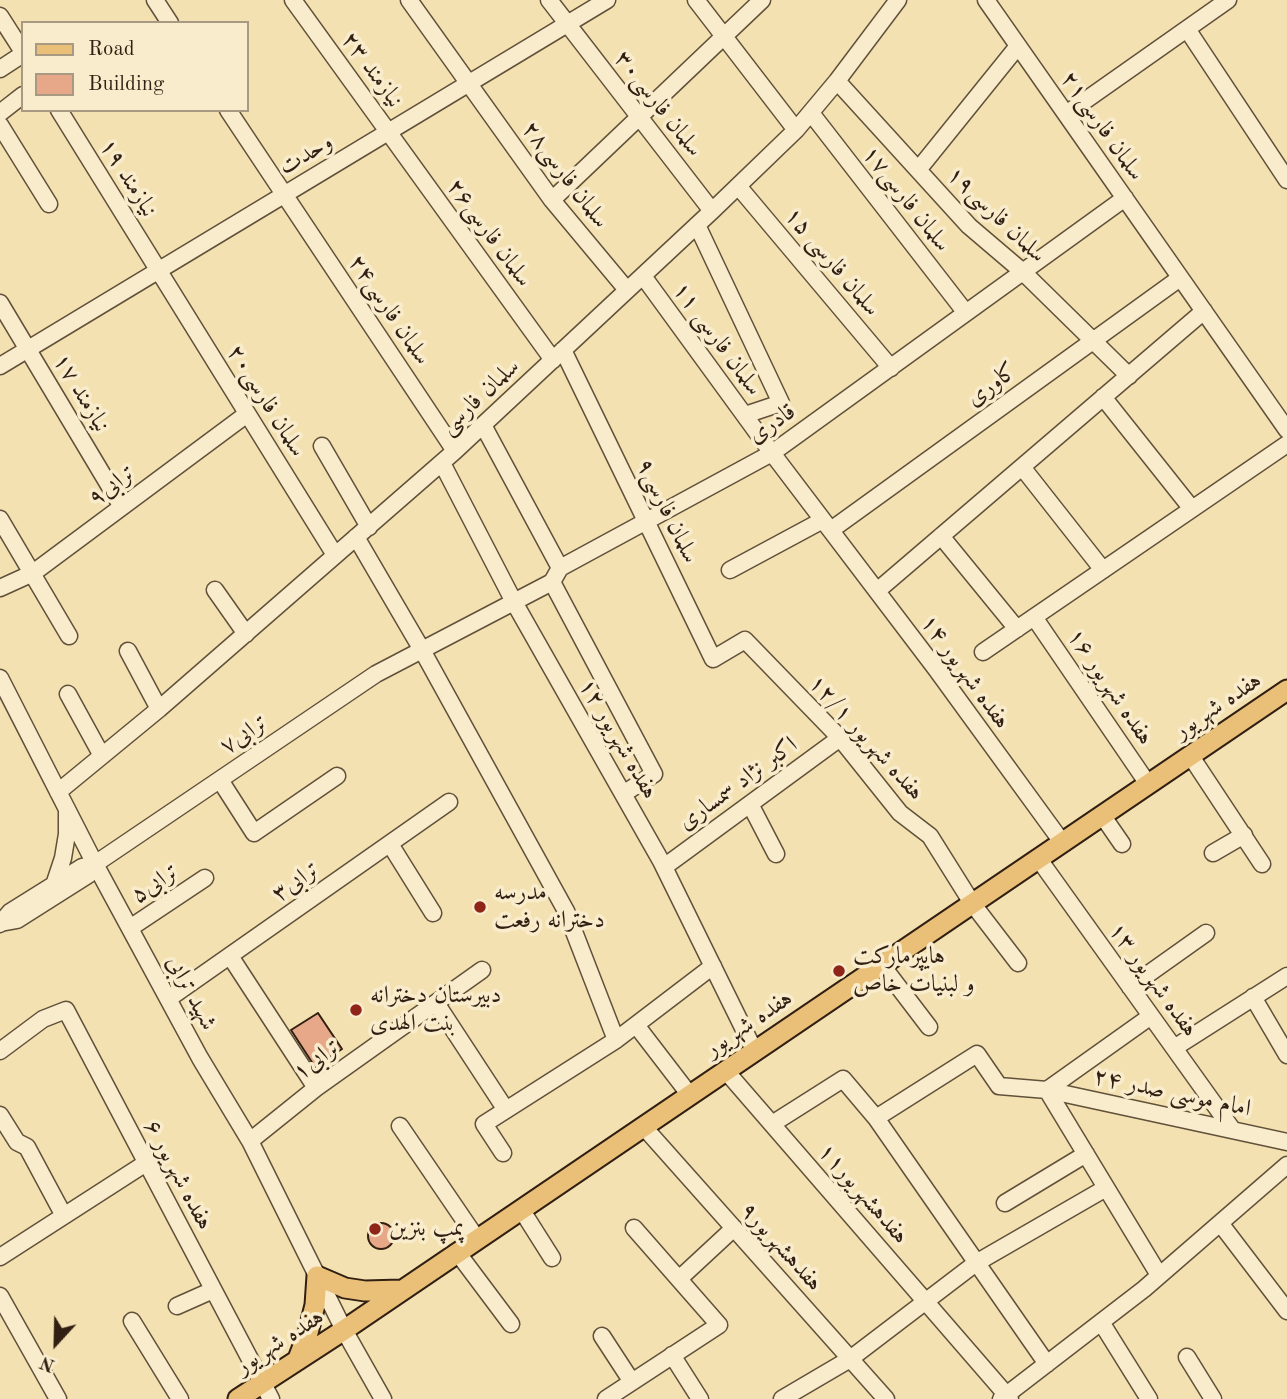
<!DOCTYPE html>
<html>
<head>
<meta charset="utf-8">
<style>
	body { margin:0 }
	#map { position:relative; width:1287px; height:1399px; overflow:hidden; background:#f4e1b1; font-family:"Old Standard TT",serif }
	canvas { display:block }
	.legend { position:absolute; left:21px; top:21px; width:228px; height:91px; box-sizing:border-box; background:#f8eccc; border:2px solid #a89a82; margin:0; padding:9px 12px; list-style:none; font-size:21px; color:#301f12 }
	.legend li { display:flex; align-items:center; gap:14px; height:35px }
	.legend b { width:35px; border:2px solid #a89a82 }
	.north { position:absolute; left:21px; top:1308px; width:70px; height:70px; -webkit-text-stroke:5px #f8eccc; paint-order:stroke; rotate:202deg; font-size:19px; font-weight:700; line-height:28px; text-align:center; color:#301f12 }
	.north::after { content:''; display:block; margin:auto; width:24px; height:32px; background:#301f12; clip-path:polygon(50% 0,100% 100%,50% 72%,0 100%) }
</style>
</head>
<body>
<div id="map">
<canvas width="1287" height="1399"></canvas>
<ul class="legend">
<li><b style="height:9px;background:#eac078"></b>Road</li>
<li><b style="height:19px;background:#e6a889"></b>Building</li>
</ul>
<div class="north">N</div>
</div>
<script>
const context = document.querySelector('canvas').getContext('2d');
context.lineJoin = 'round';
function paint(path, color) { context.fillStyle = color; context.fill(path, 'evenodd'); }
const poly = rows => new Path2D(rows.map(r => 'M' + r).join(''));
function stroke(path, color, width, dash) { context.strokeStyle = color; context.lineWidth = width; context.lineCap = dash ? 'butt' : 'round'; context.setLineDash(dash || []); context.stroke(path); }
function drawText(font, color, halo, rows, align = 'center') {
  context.font = font + ' "Old Standard TT",Amiri,serif'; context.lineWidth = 7; context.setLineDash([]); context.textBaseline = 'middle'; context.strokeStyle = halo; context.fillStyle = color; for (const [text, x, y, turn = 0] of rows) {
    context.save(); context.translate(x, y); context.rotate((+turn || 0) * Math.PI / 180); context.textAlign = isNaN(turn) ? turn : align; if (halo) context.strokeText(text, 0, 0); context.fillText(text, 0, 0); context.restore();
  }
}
const building = poly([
	[318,1013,342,1049,315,1067,291,1030,318,1013],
	'368 1236a13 13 0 1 1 26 0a13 13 0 1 1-26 0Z'
]);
const minor = poly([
	[155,0,170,23],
	[293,0,553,360],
	[409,0,552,200,627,290],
	[549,0,712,211],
	[696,0,796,130],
	[986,0,1287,430],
	[0,16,23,52],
	[1187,29,1287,180],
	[0,69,23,54],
	[837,81,969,226,1023,272,1129,376],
	[59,110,335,555],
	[228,110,455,451],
	[0,113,23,95],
	[811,113,966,313],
	[1066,114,1228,0],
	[0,125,49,204],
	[918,170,1018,46],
	[738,186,891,368],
	[552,200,762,0],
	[697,225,781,403,745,415],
	[643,276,772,453,936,669,1062,842],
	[0,303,122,507],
	[563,350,713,659,745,640,840,738,900,813,930,836,972,903,1018,963],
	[0,366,607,0],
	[1103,397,1192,509],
	[483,425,560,568],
	[322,446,369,527],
	[442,463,514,602,661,861,754,1050],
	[1022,467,1103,570],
	[0,519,69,636],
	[831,530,1180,278],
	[941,536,1017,629],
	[356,537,422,650,566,911,616,1040],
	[730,570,823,520],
	[552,582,654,774,623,794],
	[0,588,33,573,247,414],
	[215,590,246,634],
	[877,591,1204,311],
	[1034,617,1148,784],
	[128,651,159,709],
	[983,652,1287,444],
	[0,678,95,864,200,1058,250,1141,344,1330,383,1399],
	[68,694,102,756],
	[1190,755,1262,864],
	[220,780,254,833,337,776],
	[58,792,159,709,455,451,712,211,796,130,837,81,898,0],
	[750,804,776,854],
	[1102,815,1122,844],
	[390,844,433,913],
	[1213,853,1244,835],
	[1038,858,1232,1129],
	[664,867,840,738],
	[55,882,63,858,67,834,67,812],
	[6,922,17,920,88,875,93,868],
	[0,924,10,912,82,867,95,864,376,674,552,582,560,568,772,453,1125,198],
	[130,928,205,878],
	[230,956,316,1088],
	[881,964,929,1027],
	[1130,987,1206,933],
	[1253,997,1287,1055],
	[168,999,449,802],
	[436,1003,506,1110],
	[636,1025,689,1094],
	[1174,1048,1287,976],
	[0,1051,43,1019,66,1010,271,1399],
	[725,1070,1010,1399],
	[1047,1090,1159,1275],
	[1047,1090,1151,1016],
	[0,1115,17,1142,27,1147,64,1216],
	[876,1118,977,1054,999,1086,1047,1090,1287,1142],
	[772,1124,843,1079,876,1118,1047,1364],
	[400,1126,477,1239],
	[643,1126,886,1399],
	[250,1141,316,1088,482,970],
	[503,1153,484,1124,616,1040,713,966],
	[1005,1203,1086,1154],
	[521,1209,552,1258],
	[1220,1223,1287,1311],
	[457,1252,511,1324],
	[0,1257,146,1163],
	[679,1279,734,1228],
	[0,1296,58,1399],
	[177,1306,213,1290],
	[132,1321,180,1399],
	[1101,1322,1149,1399],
	[602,1336,632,1382],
	[672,1355,700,1399],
	[1187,1357,1213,1399],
	[606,1399,719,1325,634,1228],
	[782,1399,850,1359,976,1263,1106,1188],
	[1001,1399,1144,1289,1287,1165]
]);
const major = poly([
	[298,1359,308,1333,315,1305,317,1276,345,1288,365,1291,401,1290],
	[238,1399,344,1330,1287,690]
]);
const markers = [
	[480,907,7,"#8f2418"],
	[839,971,7,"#8f2418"],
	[356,1010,7,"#8f2418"],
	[375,1229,7,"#8f2418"]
];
const streetNames = [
	["نیازمند ۲۳",372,70,54],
	["سلمان فارسی۳۰",658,104,52],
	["سلمان فارسی۲۱",1102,126,55],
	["وحدت",306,155,-31],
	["سلمان فارسی۲۸",565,175,53],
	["نیازمند ۱۹",128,178,58],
	["سلمان فارسی۱۷",906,199,52],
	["سلمان فارسی۱۹",996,215,44],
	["سلمان فارسی۲۶",489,233,54],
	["سلمان فارسی ۱۵",832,262,50],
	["سلمان فارسی۲۴",389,310,56],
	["سلمان فارسی ۱۱",717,339,54],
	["کاوری",992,385,-36],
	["نیازمند ۱۷",81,393,59],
	["سلمان فارسی",480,397,-43],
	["سلمان فارسی۲۰",266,401,58],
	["قادری",772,424,-34],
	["ترابی۹",112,486,-37],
	["سلمان فارسی۹",667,511,64],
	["هفده شهریور ۱۴",965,672,54],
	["هفده شهریور ۱۶",1110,687,56],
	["هفده شهریور",1218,706,-34],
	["ترابی۷",244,735,-34],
	["هفده شهریور ۱۲/۱",866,738,48],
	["هفده شهریور ۱۲",618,739,60],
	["اکبر نژاد سمساری",738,784,-36],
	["ترابی۳",296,882,-35],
	["ترابی۵",155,884,-34],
	["هفده شهریور ۱۳",1153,980,54],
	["شهید ترابی",191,993,62],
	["هفده شهریور",749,1024,-34],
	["ترابی۱",317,1060,-36],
	["امام موسی صدر ۲۴",1172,1093,12],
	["هفده شهریور ۶",178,1175,62],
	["هفدهشهریور۱۱",863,1194,49],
	["هفدهشهریور۹",781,1247,48],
	["هفده شهریور",280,1342,-33]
];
const poiNames = [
	["مدرسه",494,893],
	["دخترانه رفعت",494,921],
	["هایپرمارکت",853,957],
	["و لبنیات خاص",853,985],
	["دبیرستان دخترانه",370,996],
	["بنت الهدی",370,1024],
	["پمپ بنزین",389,1229]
];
paint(building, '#e6a889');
stroke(building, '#301f12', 2);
stroke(minor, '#61503a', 19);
stroke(major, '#301f12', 23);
stroke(minor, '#f8eccc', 16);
stroke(major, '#eac078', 19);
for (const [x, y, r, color] of markers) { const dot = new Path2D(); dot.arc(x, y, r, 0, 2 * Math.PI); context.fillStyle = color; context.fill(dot); stroke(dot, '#f8eccc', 2.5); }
drawText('24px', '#301f12', '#f8eccc', streetNames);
drawText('24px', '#301f12', '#f8eccc', poiNames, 'left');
</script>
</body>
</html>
